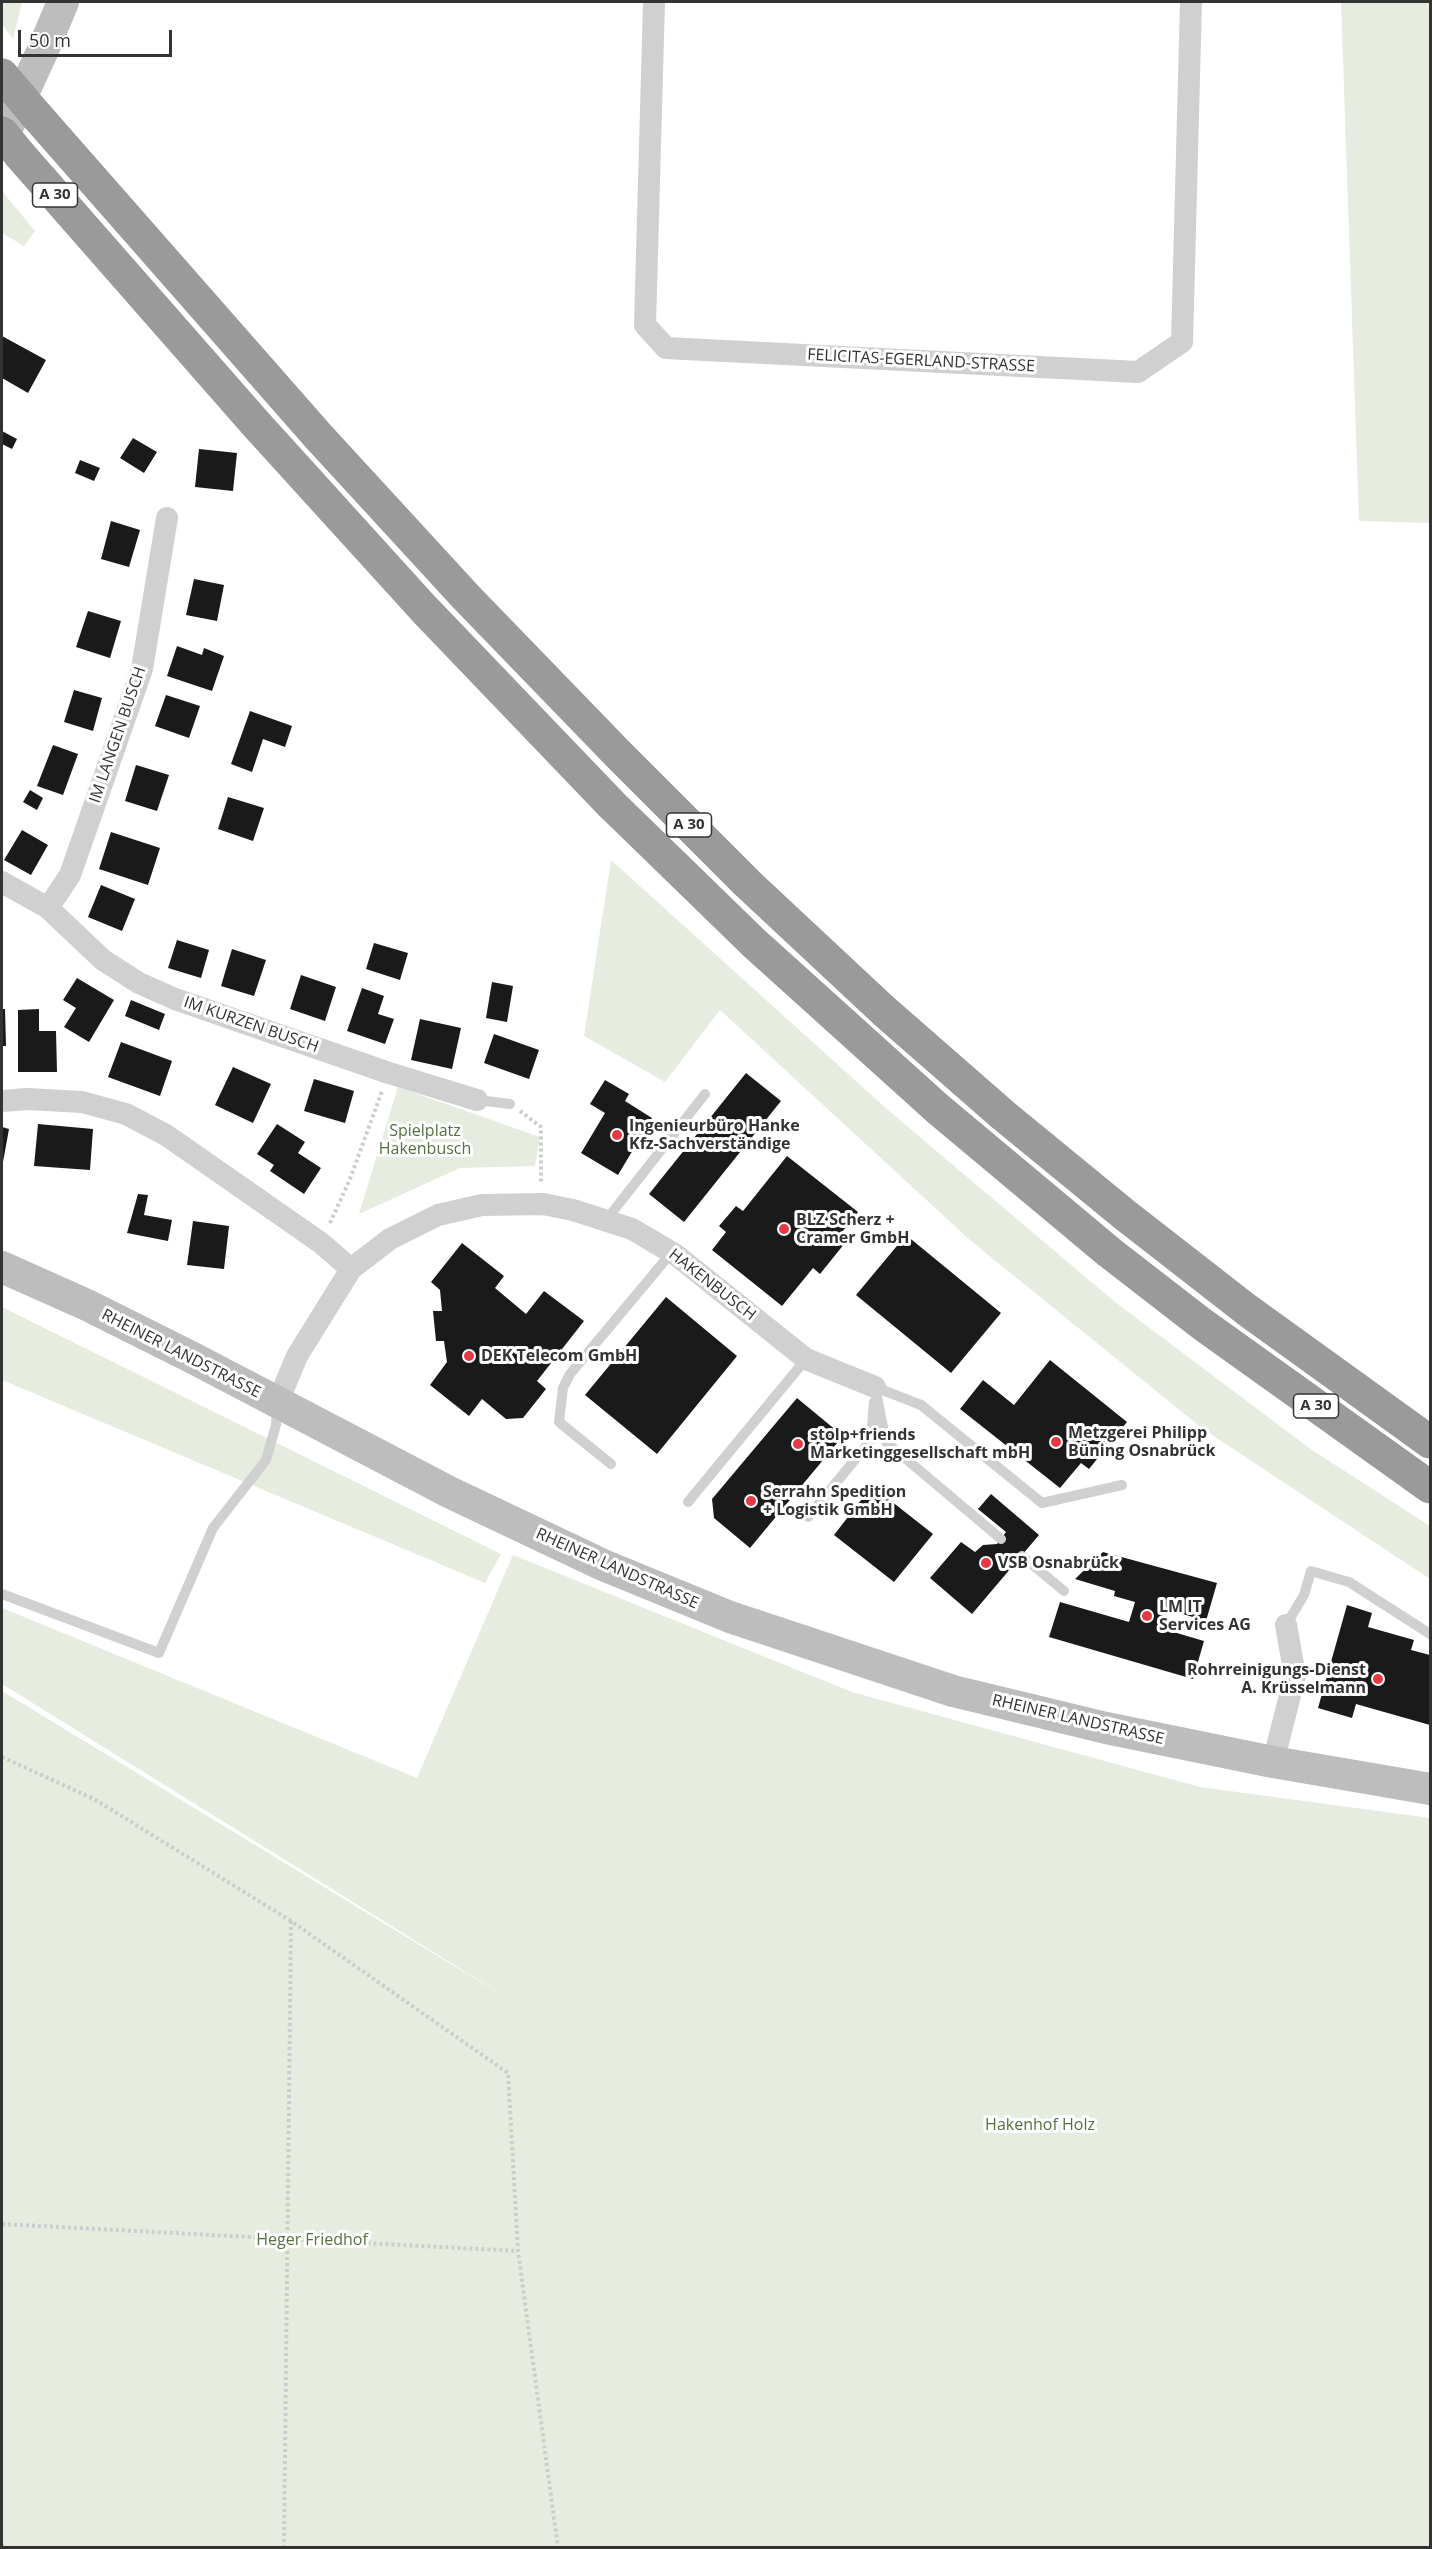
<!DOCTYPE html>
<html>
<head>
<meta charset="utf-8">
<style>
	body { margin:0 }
	#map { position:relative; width:1432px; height:2549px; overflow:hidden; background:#fff; font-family:"Open Sans",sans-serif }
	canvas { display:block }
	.frame { position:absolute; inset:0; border:3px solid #333; pointer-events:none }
	.scale { position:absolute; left:18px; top:30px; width:154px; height:27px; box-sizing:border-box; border:3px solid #333; border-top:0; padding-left:8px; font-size:18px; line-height:21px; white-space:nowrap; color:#333; -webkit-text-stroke:4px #fff; paint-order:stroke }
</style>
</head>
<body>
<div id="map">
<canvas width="1432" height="2549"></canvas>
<div class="frame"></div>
<div class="scale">50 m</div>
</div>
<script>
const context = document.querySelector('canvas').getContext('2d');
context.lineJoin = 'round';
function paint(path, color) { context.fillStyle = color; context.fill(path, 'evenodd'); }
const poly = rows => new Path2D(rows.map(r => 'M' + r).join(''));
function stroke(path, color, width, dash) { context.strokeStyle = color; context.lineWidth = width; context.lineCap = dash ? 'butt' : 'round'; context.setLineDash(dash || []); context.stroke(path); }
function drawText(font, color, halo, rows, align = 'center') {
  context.font = font + ' "Open Sans",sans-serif'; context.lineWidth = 6; context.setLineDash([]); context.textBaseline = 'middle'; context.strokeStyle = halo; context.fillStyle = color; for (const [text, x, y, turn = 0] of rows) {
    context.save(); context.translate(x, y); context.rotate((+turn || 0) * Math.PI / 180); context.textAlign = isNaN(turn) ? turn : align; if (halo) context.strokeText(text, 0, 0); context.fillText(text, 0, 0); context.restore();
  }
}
const green = poly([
	[2,2,22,2,13,39,2,24],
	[1341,2,1430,2,1430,523,1359,521],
	[2,191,35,231,24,246,2,233],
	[611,860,888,1110,1115,1302,1312,1450,1430,1526,1430,1579,1203,1429,971,1241,720,1010,665,1082,584,1036],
	[398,1087,540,1137,535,1166,460,1168,359,1214],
	[2,1307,501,1554,485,1583,2,1380],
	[513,1555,852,1692,1200,1787,1430,1818,1430,2547,2,2547,2,1691,525,2009,2,1684,2,1608,417,1778]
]);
const building = poly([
	[2,336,46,360,28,393,2,378],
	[2,431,17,439,12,449,2,444],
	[133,438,157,452,144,473,120,458],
	[199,449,237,453,233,491,195,487],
	[80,460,100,468,94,481,75,473],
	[111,521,140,530,129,567,101,559],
	[194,579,224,585,217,621,186,615],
	[88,611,121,621,110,658,76,647],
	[177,646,202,655,204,648,224,656,212,691,167,676],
	[74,690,102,698,93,731,64,722],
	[166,695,200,706,189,738,155,726],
	[250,711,292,726,285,747,263,739,252,772,231,764],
	[53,745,78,754,63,795,37,786],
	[136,765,169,775,157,811,125,801],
	[30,790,43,798,37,810,23,802],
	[228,797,264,808,253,841,218,829],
	[22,830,48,845,31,875,4,860],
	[111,832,160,848,148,885,99,869],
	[101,885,135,899,122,931,88,917],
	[177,940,209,950,201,978,168,968],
	[374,943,408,953,400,980,366,969],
	[232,949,266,960,254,996,221,986],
	[301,975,336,987,325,1021,290,1009],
	[77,978,114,1000,89,1042,64,1027,76,1008,63,1000],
	[492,982,513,986,507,1022,486,1018],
	[362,988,384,996,378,1014,394,1019,385,1044,347,1031],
	[131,1000,165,1014,159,1030,125,1016],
	[2,1009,5,1009,6,1046,2,1046],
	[39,1009,39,1031,56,1031,57,1072,18,1072,18,1010],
	[420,1019,461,1028,452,1069,411,1060],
	[494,1034,539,1050,529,1079,484,1063],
	[121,1042,172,1061,160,1096,108,1077],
	[233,1067,271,1084,253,1123,215,1105],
	[746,1073,781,1101,684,1222,649,1194],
	[314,1079,354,1091,345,1123,304,1111],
	[605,1080,629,1094,625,1101,652,1118,618,1175,581,1153,605,1113,590,1104],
	[38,1124,93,1129,90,1170,34,1166],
	[277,1124,305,1142,298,1153,321,1168,304,1194,270,1171,274,1165,257,1154],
	[2,1127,9,1129,3,1162,2,1162],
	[787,1156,858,1212,842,1232,849,1238,820,1274,813,1268,782,1306,712,1250,726,1232,719,1226,736,1206,743,1211],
	[138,1194,148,1195,144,1215,172,1220,168,1241,127,1233],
	[193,1221,229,1226,224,1269,187,1265],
	[906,1235,1001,1313,951,1373,856,1295],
	[462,1243,504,1276,495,1288,526,1314,544,1291,584,1321,537,1381,546,1389,523,1418,506,1419,482,1399,469,1416,430,1385,447,1362,444,1341,436,1341,433,1311,442,1311,440,1290,431,1282],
	[666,1297,737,1356,657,1454,585,1395],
	[1050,1360,1127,1422,1089,1469,1081,1463,1060,1488,960,1409,983,1380,1014,1405],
	[797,1398,843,1436,750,1548,714,1518,712,1499],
	[872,1486,933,1534,894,1582,834,1535],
	[991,1494,1039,1535,972,1614,930,1578,961,1542,975,1552,983,1545,997,1544,1006,1532,978,1509],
	[1103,1552,1217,1583,1206,1621,1166,1609,1160,1628,1204,1641,1193,1679,1049,1637,1060,1602,1129,1622,1135,1602,1114,1596,1115,1591,1075,1579],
	[1347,1605,1372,1613,1368,1627,1414,1640,1411,1650,1430,1655,1430,1725,1356,1704,1352,1718,1318,1708]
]);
const path = poly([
	[520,1111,541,1127,541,1183],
	[330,1223,350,1179,382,1091],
	[2,1757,94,1799,291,1921,508,2073,518,2251,558,2548],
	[2,2224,518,2251],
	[2,2546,7,2548],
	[284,2548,291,1921]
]);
const lane = poly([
	[477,1100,510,1104],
	[607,1219,705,1094],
	[875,1387,921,1405,1042,1503,1122,1485],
	[875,1387,886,1442,1001,1539],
	[611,1464,559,1422,563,1388,570,1374,672,1252],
	[688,1502,806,1359],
	[808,1517,871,1440,874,1402],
	[1022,1556,1064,1591],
	[2,1594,159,1653,213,1528,266,1460,276,1425,277,1407],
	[1286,1625,1304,1595,1311,1571,1349,1582,1430,1634]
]);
const street = poly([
	[654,2,645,325,666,348,1138,372,1182,342,1191,2],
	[2,882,48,908,103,960,139,983,175,999,389,1073,477,1100],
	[48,908,70,875,142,669,167,518],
	[2,1101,27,1099,82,1102,126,1114,166,1135,321,1243,351,1269],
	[277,1404,297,1356,351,1269,390,1239,438,1215,482,1205,543,1204,573,1210,632,1229,676,1255,806,1359,875,1387],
	[1273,1762,1295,1676,1286,1625]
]);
const secondary = poly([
	[2,139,43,50,63,2],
	[2,1267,87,1305,193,1358,449,1492,603,1565,730,1617,953,1691,1106,1728,1273,1762,1430,1789]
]);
const highway = poly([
	[36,115,318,436,466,597,618,754,748,884,884,1011,1003,1115,1125,1215,1247,1310,1430,1442],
	[20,155,256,424,424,609,612,805,754,943,938,1109,1109,1252,1202,1324,1430,1487]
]);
const highwayBridge = poly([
	[2,75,36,115],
	[2,133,20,155]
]);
const markers = [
	[617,1135,6,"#e63946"],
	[784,1229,6,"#e63946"],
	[469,1356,6,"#e63946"],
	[1056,1442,6,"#e63946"],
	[798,1444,6,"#e63946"],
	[751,1501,6,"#e63946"],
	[986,1563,6,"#e63946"],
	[1147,1616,6,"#e63946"],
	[1378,1679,6,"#e63946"]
];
const shields = [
	[55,195,45],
	[689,825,45],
	[1316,1406,45]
];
const shieldNames = [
	["A 30",55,195],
	["A 30",689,825],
	["A 30",1316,1406]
];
const streetNames = [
	["FELICITAS-EGERLAND-STRASSE",921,361,3],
	["IM LANGEN BUSCH",118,735,-71],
	["IM KURZEN BUSCH",251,1025,19],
	["HAKENBUSCH",712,1285,38],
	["RHEINER LANDSTRASSE",181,1354,27],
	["RHEINER LANDSTRASSE",617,1569,24],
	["RHEINER LANDSTRASSE",1078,1720,13]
];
const poiNames = [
	["Ingenieurbüro Hanke",629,1126],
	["Kfz-Sachverständige",629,1144],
	["BLZ Scherz +",796,1220],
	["Cramer GmbH",796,1238],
	["DEK Telecom GmbH",481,1356],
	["Metzgerei Philipp",1068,1433],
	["Büning Osnabrück",1068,1451],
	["stolp+friends",810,1435],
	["Marketinggesellschaft mbH",810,1453],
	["Serrahn Spedition",763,1492],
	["+ Logistik GmbH",763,1510],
	["VSB Osnabrück",998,1563],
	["LM IT",1159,1607],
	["Services AG",1159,1625],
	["Rohrreinigungs-Dienst",1366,1670,"right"],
	["A. Krüsselmann",1366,1688,"right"]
];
const parkNames = [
	["Spielplatz",425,1131],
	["Hakenbusch",425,1149],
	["Hakenhof Holz",1040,2125],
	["Heger Friedhof",312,2240]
];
paint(green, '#e6ecdf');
paint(building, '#1a1a1a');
stroke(path, '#cdcdcd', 4, [3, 3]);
stroke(lane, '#d0d0d0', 10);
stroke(street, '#d0d0d0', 22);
stroke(secondary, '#bdbdbd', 32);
stroke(highway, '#9a9a9a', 33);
stroke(highwayBridge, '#9a9a9a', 33);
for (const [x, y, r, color] of markers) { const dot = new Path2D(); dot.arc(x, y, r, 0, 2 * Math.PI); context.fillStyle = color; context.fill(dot); stroke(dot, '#fff', 2); }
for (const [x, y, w] of shields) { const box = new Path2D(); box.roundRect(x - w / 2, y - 12, w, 24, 4.5); context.fillStyle = '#fff'; context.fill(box); stroke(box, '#333', 1.5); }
drawText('bold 15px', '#333', null, shieldNames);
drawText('16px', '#333', '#fff', streetNames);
drawText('bold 16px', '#333', '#fff', poiNames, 'left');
drawText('16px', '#56703f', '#fff', parkNames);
</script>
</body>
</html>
